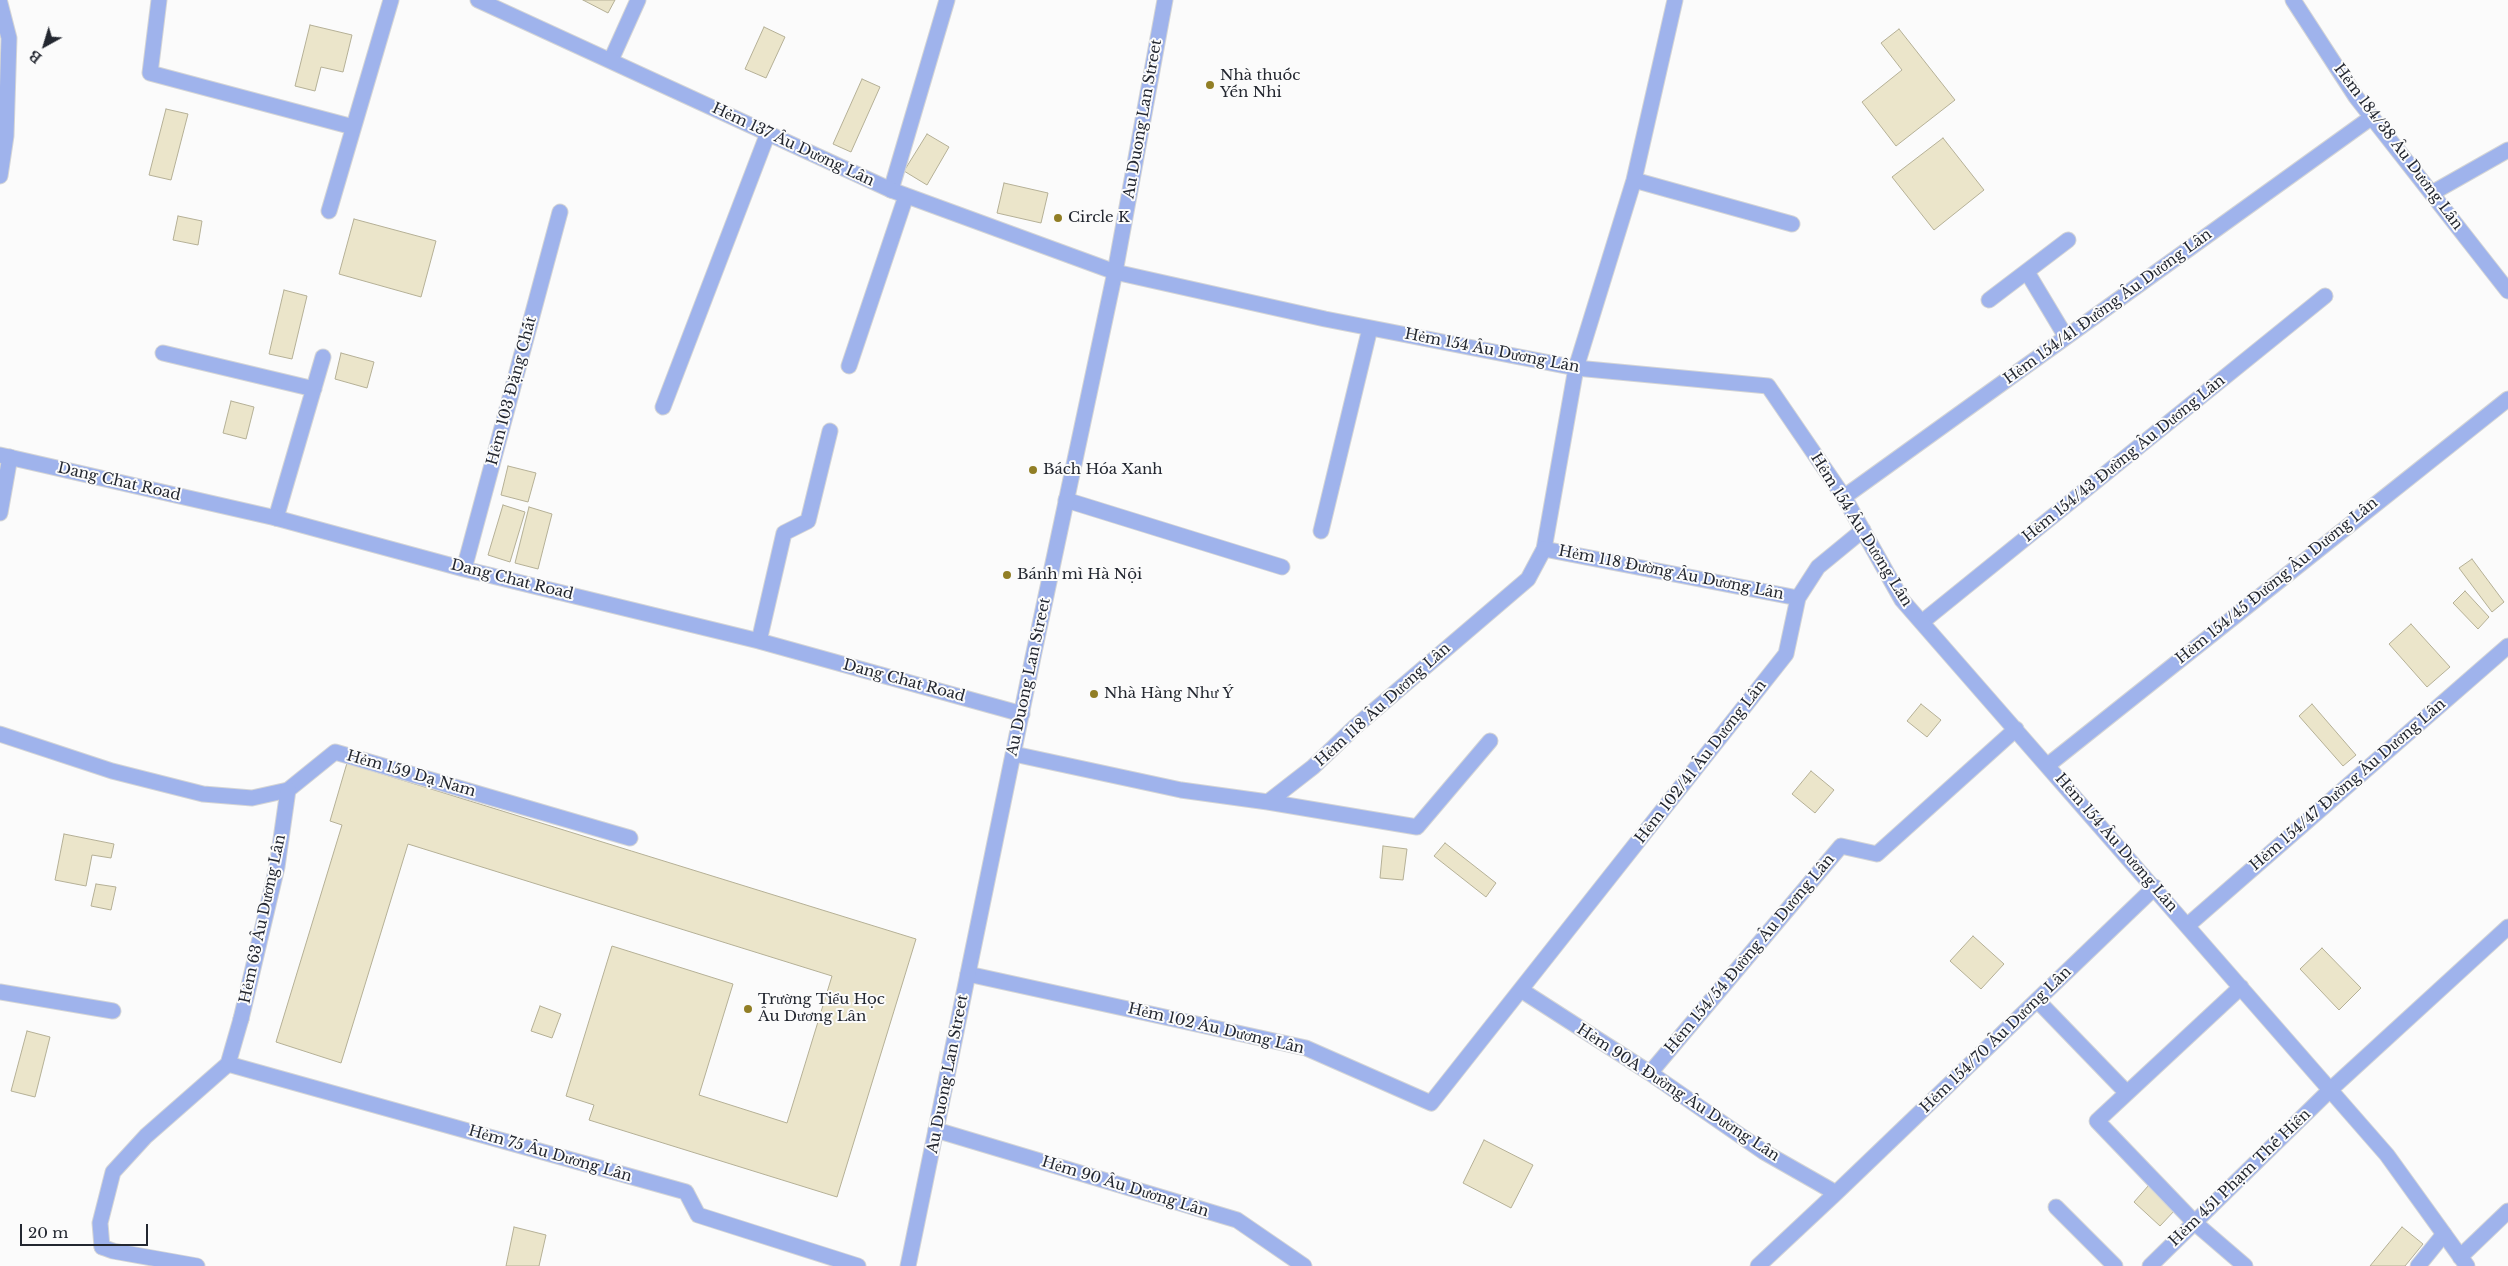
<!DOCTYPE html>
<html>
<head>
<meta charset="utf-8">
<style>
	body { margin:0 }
	#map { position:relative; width:2508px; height:1266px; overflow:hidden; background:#fbfbfb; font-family:"Libre Baskerville",serif }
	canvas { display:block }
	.north { position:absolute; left:20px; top:20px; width:50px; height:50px; -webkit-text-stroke:4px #fbfbfb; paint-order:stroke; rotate:219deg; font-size:14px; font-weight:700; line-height:20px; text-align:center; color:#232730 }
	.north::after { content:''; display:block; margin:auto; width:18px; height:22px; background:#232730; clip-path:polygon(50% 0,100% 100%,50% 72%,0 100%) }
	.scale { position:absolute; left:20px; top:1224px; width:128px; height:22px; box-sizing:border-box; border:2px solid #232730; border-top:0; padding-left:6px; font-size:15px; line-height:18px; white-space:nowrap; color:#232730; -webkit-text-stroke:4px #fbfbfb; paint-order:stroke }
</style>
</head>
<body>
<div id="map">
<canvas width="2508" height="1266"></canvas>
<div class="north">B</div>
<div class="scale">20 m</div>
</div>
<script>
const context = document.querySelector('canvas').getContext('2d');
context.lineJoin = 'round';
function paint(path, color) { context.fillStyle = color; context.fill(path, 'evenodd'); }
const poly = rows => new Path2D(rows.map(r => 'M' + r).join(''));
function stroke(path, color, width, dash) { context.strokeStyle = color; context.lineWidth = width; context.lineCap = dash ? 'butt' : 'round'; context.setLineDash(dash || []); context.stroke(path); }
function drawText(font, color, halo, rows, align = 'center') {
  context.font = font + ' "Libre Baskerville",serif'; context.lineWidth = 4; context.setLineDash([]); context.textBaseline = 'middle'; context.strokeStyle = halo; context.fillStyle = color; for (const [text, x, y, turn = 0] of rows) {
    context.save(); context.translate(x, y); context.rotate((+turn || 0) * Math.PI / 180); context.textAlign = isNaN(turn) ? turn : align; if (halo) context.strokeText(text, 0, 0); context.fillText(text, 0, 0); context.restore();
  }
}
const building = poly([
	[583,0,615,0,608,13,583,0],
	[310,25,352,35,343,72,321,67,315,91,295,86,310,25],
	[764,27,785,37,766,78,745,69,764,27],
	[1899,29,1955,100,1896,146,1862,102,1902,70,1881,43,1899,29],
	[862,79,880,87,851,152,833,144,862,79],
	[166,109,188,114,171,180,149,175,166,109],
	[927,134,949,147,927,185,904,171,927,134],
	[1943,138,1984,190,1934,230,1892,177,1943,138],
	[1004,183,1048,193,1041,223,997,213,1004,183],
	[178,216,202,221,198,245,173,240,178,216],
	[354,219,436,241,421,297,339,274,354,219],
	[284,290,307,296,292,359,269,354,284,290],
	[341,353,374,362,367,388,335,379,341,353],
	[231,401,254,407,246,439,223,433,231,401],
	[508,466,536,473,528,502,501,495,508,466],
	[503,505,525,512,510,562,488,555,503,505],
	[529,507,552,514,538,569,515,563,529,507],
	[2472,559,2504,602,2492,612,2459,568,2472,559],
	[2465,591,2489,617,2478,629,2453,603,2465,591],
	[2411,624,2450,667,2427,687,2389,644,2411,624],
	[1921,704,1941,720,1927,737,1907,721,1921,704],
	[2312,704,2356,755,2343,766,2299,716,2312,704],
	[347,763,916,939,837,1197,589,1120,594,1105,566,1096,612,946,733,984,699,1095,787,1123,832,976,408,844,341,1063,276,1042,342,825,330,821,347,763],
	[1811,771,1834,790,1815,813,1792,794,1811,771],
	[64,834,114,844,111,858,92,855,86,886,55,880,64,834],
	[1445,843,1496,883,1486,897,1434,856,1445,843],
	[1383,846,1407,849,1403,880,1380,878,1383,846],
	[96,884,116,887,111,910,91,906,96,884],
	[1973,936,2004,964,1981,989,1950,961,1973,936],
	[2322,948,2361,988,2339,1010,2300,969,2322,948],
	[540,1006,561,1014,552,1038,531,1031,540,1006],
	[27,1031,50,1037,35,1097,11,1091,27,1031],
	[1484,1140,1533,1165,1511,1208,1463,1183,1484,1140],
	[2149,1185,2175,1210,2160,1226,2134,1202,2149,1185],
	[514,1227,546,1235,539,1266,506,1266,514,1227],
	[2402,1227,2423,1244,2405,1266,2370,1266,2402,1227]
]);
const service = poly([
	[159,0,150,73,353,127],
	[611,60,638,0],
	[1634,180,1792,224],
	[891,190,947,0],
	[329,211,391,0],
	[2027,272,2066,337],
	[1989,300,2068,240],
	[163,353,314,389],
	[663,407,768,133],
	[1844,497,2372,117],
	[0,513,10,457],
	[276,518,323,357],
	[1922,622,2325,296],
	[0,734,112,771,203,794,252,798,288,790,335,752,630,838],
	[1014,754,1181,790,1268,802,1313,767,1356,726,1528,579,1544,549,1576,368,1634,180,1675,0],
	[2048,765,2508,399],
	[1268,802,1417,827,1490,741],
	[2188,925,2508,646],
	[0,992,113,1011],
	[2330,1090,2508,927],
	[2056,1207,2115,1266],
	[102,1247,100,1223,113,1172,146,1136,228,1064,241,1019],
	[2418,1266,2444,1234]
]);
const minor = poly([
	[478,0,891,190,1115,272,1325,319,1576,368,1768,386,1844,497,1902,600,2387,1155,2467,1266],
	[2293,0,2356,97,2508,291],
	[0,3,9,38,6,136,0,176],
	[2432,193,2508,150],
	[849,366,906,196],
	[0,455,276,518,464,569,759,641,1022,714],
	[1066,500,1282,567],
	[1321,531,1370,328],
	[1544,549,1798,598],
	[464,569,560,212],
	[759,641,784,533,808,521,830,431],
	[968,974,1306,1048,1431,1103,1786,654,1798,598,1818,567,1863,530],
	[2241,987,2097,1121,2195,1223,2245,1266],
	[1521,990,1650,1073,1764,1152,1836,1193],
	[2037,1000,2127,1093],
	[241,1019,277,867,288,790],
	[228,1064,686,1192,698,1215,858,1266],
	[1650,1073,1841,846,1877,854,2016,729],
	[936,1130,1237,1220,1304,1266],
	[102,1247,113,1251,197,1266],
	[2460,1257,2508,1211],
	[1758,1266,1836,1193,2155,887],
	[2150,1266,2330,1090]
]);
const tertiary = poly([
	[908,1266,1033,657,1115,272,1165,0]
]);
const markers = [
	[1210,85,5,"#917e25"],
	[1058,218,5,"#917e25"],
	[1033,470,5,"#917e25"],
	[1007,575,5,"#917e25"],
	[1094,694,5,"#917e25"],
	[748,1009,5,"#917e25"]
];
const poiNames = [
	["Nhà thuốc",1220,76],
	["Yến Nhi",1220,93],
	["Circle K",1068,218],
	["Bách Hóa Xanh",1043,470],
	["Bánh mì Hà Nội",1017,575],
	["Nhà Hàng Như Ý",1104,694],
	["Trường Tiểu Học",758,1000],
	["Âu Dương Lân",758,1017]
];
const streetNames = [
	["Au Duong Lan Street",1143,119,-80],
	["Hẻm 137 Âu Dương Lân",793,145,25],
	["Hẻm 184/38 Âu Dương Lân",2398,147,53],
	["Hẻm 154/41 Đường Âu Dương Lân",2108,307,-36],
	["Hẻm 154 Âu Dương Lân",1492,351,11],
	["Hẻm 103 Đặng Chất",512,391,-75],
	["Hẻm 154/43 Đường Âu Dương Lân",2124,459,-39],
	["Dang Chat Road",119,482,13],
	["Hẻm 154 Âu Dương Lân",1861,530,58],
	["Hẻm 118 Đường Âu Dương Lân",1671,573,11],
	["Dang Chat Road",512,580,14],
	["Hẻm 154/45 Đường Âu Dương Lân",2277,581,-39],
	["Au Duong Lan Street",1029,677,-78],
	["Dang Chat Road",904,681,15],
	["Hẻm 118 Âu Dương Lân",1383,705,-42],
	["Hẻm 102/41 Âu Dương Lân",1701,762,-52],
	["Hẻm 159 Dạ Nam",411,774,16],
	["Hẻm 154/47 Đường Âu Dương Lân",2348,785,-41],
	["Hẻm 154 Âu Dương Lân",2116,843,49],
	["Hẻm 63 Âu Dương Lân",263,919,-78],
	["Hẻm 154/54 Đường Âu Dương Lân",1750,954,-50],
	["Hẻm 102 Âu Dương Lân",1216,1029,13],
	["Hẻm 154/70 Âu Dương Lân",1996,1040,-44],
	["Au Duong Lan Street",948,1074,-79],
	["Hẻm 90A Đường Âu Dương Lân",1678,1093,33],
	["Hẻm 75 Âu Dương Lân",550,1154,16],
	["Hẻm 451 Phạm Thế Hiển",2240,1178,-44],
	["Hẻm 90 Âu Dương Lân",1125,1187,17]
];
paint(building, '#ebe5ca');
stroke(building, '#b5b096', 1);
stroke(service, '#d4d5d6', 17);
stroke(minor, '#d4d5d6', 17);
stroke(tertiary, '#d4d5d6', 17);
stroke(service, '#9fb3ec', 15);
stroke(minor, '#9fb3ec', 15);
stroke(tertiary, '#9fb3ec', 15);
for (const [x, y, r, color] of markers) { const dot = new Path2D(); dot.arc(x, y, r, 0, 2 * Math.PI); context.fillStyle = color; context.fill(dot); stroke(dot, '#fbfbfb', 2); }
drawText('15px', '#232730', '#fbfbfb', poiNames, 'left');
drawText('15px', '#232730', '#fbfbfb', streetNames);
</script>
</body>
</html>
